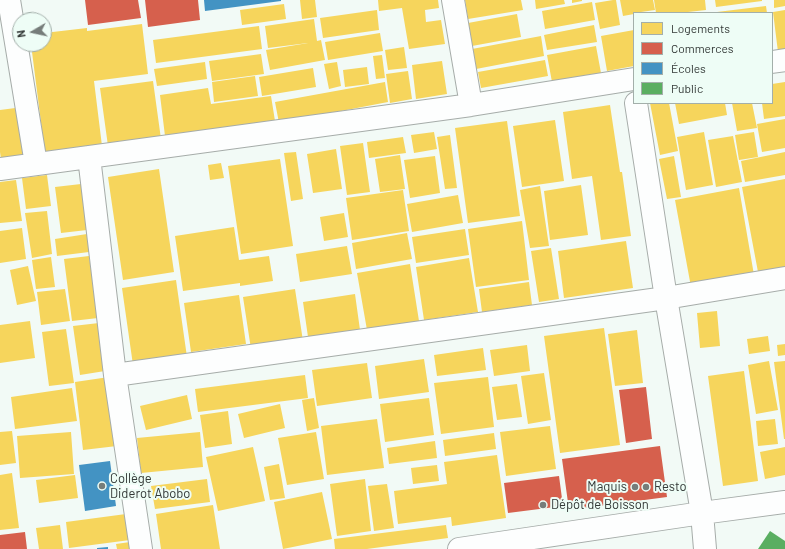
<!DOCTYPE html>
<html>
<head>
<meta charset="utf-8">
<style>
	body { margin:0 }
	#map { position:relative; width:785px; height:549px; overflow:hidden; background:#f2faf6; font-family:Barlow,sans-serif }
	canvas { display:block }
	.legend { position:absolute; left:633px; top:12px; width:140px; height:92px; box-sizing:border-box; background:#eefdf6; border:1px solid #a3afaa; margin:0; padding:5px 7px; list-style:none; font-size:12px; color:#333937 }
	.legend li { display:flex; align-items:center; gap:8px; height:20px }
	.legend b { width:20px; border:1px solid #a3afaa }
	.north { position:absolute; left:12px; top:12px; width:40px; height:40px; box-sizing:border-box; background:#eefdf6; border:1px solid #a3afaa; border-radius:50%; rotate:261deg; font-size:11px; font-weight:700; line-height:16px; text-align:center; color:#333937 }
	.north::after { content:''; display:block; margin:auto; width:14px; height:18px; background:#767d7a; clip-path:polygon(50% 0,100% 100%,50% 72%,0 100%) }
</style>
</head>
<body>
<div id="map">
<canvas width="785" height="549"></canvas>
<ul class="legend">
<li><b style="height:11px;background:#f6d55c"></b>Logements</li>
<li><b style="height:11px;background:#d6604d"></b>Commerces</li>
<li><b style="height:11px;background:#4393c3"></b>Écoles</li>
<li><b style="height:11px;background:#5aae61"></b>Public</li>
</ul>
<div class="north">N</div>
</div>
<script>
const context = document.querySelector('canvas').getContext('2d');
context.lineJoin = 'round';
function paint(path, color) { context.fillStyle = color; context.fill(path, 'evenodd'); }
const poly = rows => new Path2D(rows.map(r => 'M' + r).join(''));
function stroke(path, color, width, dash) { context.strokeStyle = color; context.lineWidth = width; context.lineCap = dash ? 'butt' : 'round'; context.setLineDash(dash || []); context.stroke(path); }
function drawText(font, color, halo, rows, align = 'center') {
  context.font = font + ' Barlow,sans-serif'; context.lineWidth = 4; context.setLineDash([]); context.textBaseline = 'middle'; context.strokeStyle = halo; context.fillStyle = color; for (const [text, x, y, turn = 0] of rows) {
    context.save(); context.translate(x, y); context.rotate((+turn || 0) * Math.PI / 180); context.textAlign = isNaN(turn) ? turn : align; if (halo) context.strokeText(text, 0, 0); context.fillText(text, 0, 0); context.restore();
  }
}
const homes = poly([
	[300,0,315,0,317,17,302,19],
	[378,0,438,0,439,8,425,10,426,22,441,20,445,44,409,49,402,8,379,11],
	[465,0,521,0,523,10,468,19],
	[535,0,564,0,565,4,536,9],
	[572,0,582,0,582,1,572,3],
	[613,0,616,0,620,25,600,29,595,3],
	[620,0,653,0,655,10,634,13,634,14,623,16],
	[654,0,705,0,706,10,679,13,656,13],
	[715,0,762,0,762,1,716,7],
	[774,0,785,0,785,6,774,8],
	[592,2,595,20,545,29,542,11],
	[284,4,286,19,242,25,240,10],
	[766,6,767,13,718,13,717,12],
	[377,10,379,30,323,38,320,18],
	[785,10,785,51,778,52,773,12],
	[517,14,521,37,472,46,468,23],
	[314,19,317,41,321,40,325,60,270,70,266,50,308,43,268,48,265,26],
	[142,24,148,74,94,81,102,146,45,154,31,44,44,44,44,33,87,28,87,31],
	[594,25,597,42,547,50,544,35],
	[259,26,262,49,156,63,153,40],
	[634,30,634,66,607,71,601,36],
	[380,33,383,51,328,60,325,42],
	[541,36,544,56,476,69,472,49],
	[596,46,601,73,552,82,547,55],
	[404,47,407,68,388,70,385,50],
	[261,54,264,74,212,81,209,61],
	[382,55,385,78,376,79,373,56],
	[545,60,548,76,481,88,478,72],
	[442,61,447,94,416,99,412,65],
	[205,62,207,79,157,86,154,69],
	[337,62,341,86,329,89,324,64],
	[367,67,369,84,345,87,343,70],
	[313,68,316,87,262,96,259,77],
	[408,71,412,99,390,103,386,74],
	[255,76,258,96,214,102,212,82],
	[153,81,161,139,108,146,100,88],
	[385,82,388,102,279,123,275,102],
	[785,82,785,116,764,119,762,103,772,103,772,84],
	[208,88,211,104,271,96,275,121,165,136,160,95],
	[650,103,669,103,678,151,660,155],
	[675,103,725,103,727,115,679,124],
	[732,103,752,103,757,128,737,131],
	[610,105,620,172,622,172,631,236,601,240,592,176,572,179,563,112],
	[23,107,30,155,1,159,0,152,0,110],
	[785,119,785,148,762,152,757,124],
	[555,120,564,181,522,187,513,126],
	[507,121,520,216,468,223,455,128],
	[434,132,437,149,414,153,411,135],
	[704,132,713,185,686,190,677,137],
	[754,132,758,157,739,160,735,135],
	[450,135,457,188,445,189,437,137],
	[733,136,742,182,716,187,708,140],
	[403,137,406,153,369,158,367,142],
	[363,143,370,192,347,195,340,146],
	[336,149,342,189,313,193,307,154],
	[296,152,303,199,291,201,284,153],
	[785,152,785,175,745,182,741,161],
	[400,155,405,189,380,192,375,159],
	[435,156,440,193,410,198,404,160],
	[674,156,681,197,667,199,659,159],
	[280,159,293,246,241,254,228,166],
	[221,163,224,178,210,180,208,165],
	[159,169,174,272,123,280,108,177],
	[47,175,51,206,26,209,22,178],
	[785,179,785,267,758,272,742,187],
	[16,180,22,221,0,223,0,182],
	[81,184,87,230,61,233,55,187],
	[581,185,588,235,550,240,544,191],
	[540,186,549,246,530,248,520,190],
	[739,188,754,275,691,287,675,200],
	[403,190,409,231,352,240,346,198],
	[458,195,463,223,412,232,407,204],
	[47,211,52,254,32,258,25,213],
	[344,213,348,237,324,241,320,217],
	[522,221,529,280,476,287,468,229],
	[234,227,239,260,269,256,273,281,240,286,240,283,183,291,175,236],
	[22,228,26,259,0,263,0,231],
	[465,229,469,255,416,263,412,237],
	[407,233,412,259,356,269,352,243],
	[87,234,89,252,57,256,55,239],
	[626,241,633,288,564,298,558,251],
	[347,246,352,274,300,282,296,254],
	[551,248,559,299,539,302,531,251],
	[89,256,98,318,72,321,64,259],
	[51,257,55,287,36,289,32,260],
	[469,258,478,312,424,320,416,267],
	[410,264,419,321,367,330,357,273],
	[28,266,36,301,17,305,10,270],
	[176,280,187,357,133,365,122,288],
	[529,282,532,305,482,312,479,289],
	[65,289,70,321,41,325,37,292],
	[295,289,303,341,251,349,243,297],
	[355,294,360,330,308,337,303,302],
	[239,295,246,344,191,352,184,303],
	[717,311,720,346,700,348,697,313],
	[30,321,35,358,0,363,0,325],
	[99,323,105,371,80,375,73,326],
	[604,328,620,445,560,453,544,336],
	[66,329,74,383,49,386,42,332],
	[637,330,643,383,615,386,608,334],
	[768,336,770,351,749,354,747,339],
	[785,344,785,355,778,356,777,345],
	[527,345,530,371,494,376,490,350],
	[483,348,486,370,437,376,434,355],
	[424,359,429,392,379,399,375,366],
	[769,361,778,410,756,414,748,365],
	[785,361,785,439,784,439,774,362],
	[367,363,372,398,317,406,312,370],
	[744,371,758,481,723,486,708,376],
	[544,373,551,420,528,424,521,376],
	[305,375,308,398,198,412,195,389],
	[109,377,117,446,83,450,75,382],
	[488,377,494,427,441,434,434,383],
	[517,384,522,417,497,420,492,387],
	[72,388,77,421,15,429,11,397],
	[187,395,192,419,146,430,140,406],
	[314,398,319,428,307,431,302,400],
	[429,398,434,435,385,442,380,404],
	[280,404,285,428,244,438,238,414],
	[228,411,232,444,205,448,200,415],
	[377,419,384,468,327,475,321,426],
	[775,419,778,444,758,446,756,421],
	[550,426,556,469,506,476,500,432],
	[12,431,16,463,0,465,0,432],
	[71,432,74,474,20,478,17,436],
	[200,432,203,467,141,473,137,438],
	[316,432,324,479,287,485,278,438],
	[494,433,496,449,445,456,443,440],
	[435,441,437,458,389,464,387,448],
	[253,447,265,501,218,511,206,457],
	[785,447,785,475,765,479,760,452],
	[497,455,506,518,452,526,451,517,398,524,394,491,447,484,444,462],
	[279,464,285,498,270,500,264,467],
	[437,465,439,481,413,484,411,468],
	[12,473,19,528,0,530,0,475],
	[75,475,78,498,39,503,36,480],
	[207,479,210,502,155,509,151,486],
	[365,479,371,531,337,536,330,484],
	[387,484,394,528,374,531,368,486],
	[322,492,332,539,283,549,274,502],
	[213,505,220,549,161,549,156,514],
	[126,514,130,540,69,548,66,522],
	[60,525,63,549,39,549,36,528],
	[446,525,448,538,367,549,335,549,334,539],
	[130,542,131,549,117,549,116,544]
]);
const shops = poly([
	[85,0,138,0,141,18,88,25],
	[145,0,198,0,200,20,148,27],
	[646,387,652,439,626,443,619,390],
	[660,446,667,497,569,510,562,459],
	[559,476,563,506,508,513,504,483],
	[25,532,27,549,0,549,0,535]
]);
const schools = poly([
	[204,0,281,0,281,1,205,11],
	[110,461,116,506,85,511,79,465],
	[108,547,108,549,97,549,97,548]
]);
const public = poly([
	[770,531,785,541,785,549,758,549]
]);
const minor = poly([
	[9,0,36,164],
	[453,0,471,105],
	[772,62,785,60],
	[636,103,666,298,702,513,705,549],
	[89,157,115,375,141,549],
	[0,169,471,105,634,79],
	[115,375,666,298,785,278],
	[459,549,702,513,785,502]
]);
const markers = [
	[102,486,4,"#767d7a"],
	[635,487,4,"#767d7a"],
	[646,487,4,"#767d7a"],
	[543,505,4,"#767d7a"]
];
const poiNames = [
	["Collège",110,479],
	["Diderot Abobo",110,494],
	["Maquis",627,487,"right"],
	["Resto",654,487],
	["Dépôt de Boisson",551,505]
];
paint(homes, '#f6d55c');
paint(shops, '#d6604d');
paint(schools, '#4393c3');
paint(public, '#5aae61');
stroke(minor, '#a6aca9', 24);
stroke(minor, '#fdfefe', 22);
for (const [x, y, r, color] of markers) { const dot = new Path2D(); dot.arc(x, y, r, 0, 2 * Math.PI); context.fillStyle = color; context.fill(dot); stroke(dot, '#eefdf6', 1.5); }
drawText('13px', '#333937', '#eefdf6', poiNames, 'left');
</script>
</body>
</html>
